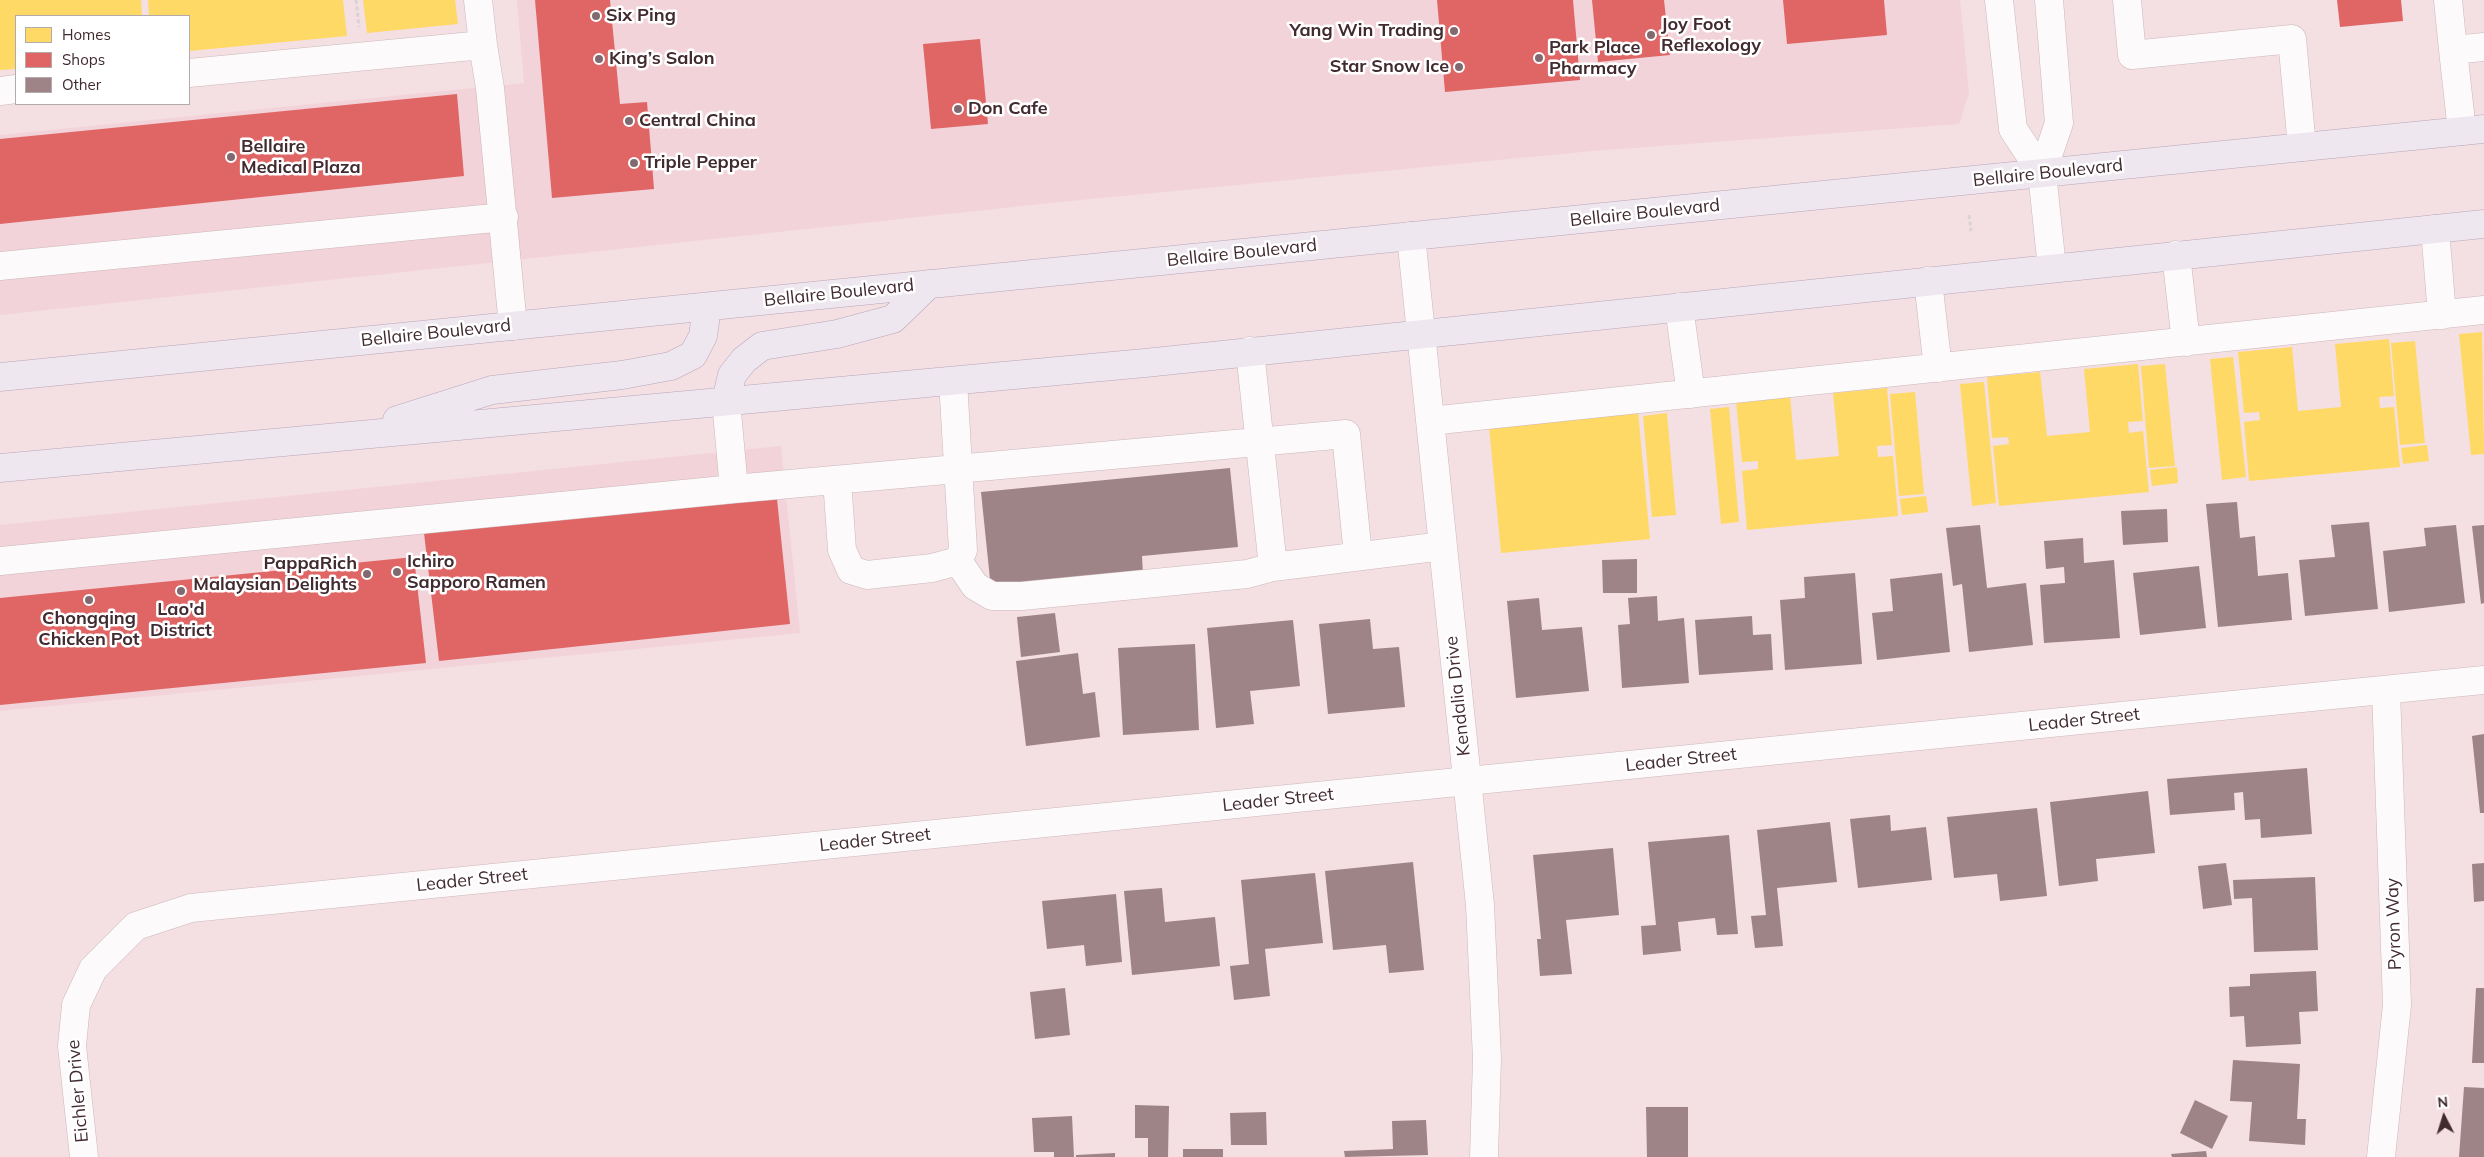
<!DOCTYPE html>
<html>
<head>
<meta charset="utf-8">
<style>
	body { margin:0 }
	#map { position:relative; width:2484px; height:1157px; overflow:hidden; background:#f4dfe3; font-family:Mulish,sans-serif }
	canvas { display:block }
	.legend { position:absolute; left:15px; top:15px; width:175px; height:90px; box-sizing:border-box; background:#fff; border:1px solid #b3aaac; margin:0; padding:6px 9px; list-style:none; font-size:15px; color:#422b30 }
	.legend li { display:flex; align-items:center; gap:10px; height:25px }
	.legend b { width:25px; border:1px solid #b3aaac }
	.north { position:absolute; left:2419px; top:1092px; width:50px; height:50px; -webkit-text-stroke:4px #fff; paint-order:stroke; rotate:355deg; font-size:14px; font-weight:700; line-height:20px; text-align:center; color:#422b30 }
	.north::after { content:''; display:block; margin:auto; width:18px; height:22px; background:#422b30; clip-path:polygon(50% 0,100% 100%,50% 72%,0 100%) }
</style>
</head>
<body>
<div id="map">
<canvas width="2484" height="1157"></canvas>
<ul class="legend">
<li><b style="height:14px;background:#ffd966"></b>Homes</li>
<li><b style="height:14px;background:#e06666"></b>Shops</li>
<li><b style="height:14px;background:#9e8487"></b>Other</li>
</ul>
<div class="north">N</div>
</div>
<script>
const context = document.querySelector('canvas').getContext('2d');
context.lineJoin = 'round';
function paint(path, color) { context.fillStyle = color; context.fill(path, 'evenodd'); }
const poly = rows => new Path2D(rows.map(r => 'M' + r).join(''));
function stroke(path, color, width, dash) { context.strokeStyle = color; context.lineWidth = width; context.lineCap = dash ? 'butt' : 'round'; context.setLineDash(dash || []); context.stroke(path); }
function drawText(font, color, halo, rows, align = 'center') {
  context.font = font + ' Mulish,sans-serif'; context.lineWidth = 5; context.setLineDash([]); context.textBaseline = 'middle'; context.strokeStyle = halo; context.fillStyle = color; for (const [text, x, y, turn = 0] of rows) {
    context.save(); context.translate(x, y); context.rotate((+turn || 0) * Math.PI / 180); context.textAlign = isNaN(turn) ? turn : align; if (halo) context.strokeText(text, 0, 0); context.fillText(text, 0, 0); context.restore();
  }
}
const built = poly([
	[517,0,1960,0,1969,93,1959,124,1592,151,1060,202,0,315,0,135,524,83],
	[781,446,800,633,0,711,0,525]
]);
const homes = poly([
	[0,0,141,0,142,16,16,16,16,69,0,70],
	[148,0,343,0,347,36,189,51,189,16,149,16],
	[363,0,455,0,458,24,367,33],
	[2482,332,2484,454,2471,455,2459,334],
	[2389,339,2394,396,2379,397,2380,408,2394,407,2400,467,2249,481,2244,422,2260,420,2259,412,2244,413,2238,352,2292,347,2298,411,2341,407,2335,344],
	[2415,341,2425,443,2400,445,2391,343],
	[2233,357,2246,477,2222,480,2210,359],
	[2138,364,2143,421,2128,422,2129,433,2143,431,2149,492,1999,506,1993,446,2009,444,2008,437,1992,438,1987,377,2040,372,2047,436,2090,432,2084,369],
	[2165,364,2175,466,2149,468,2141,366],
	[1984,382,1996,503,1972,506,1960,384],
	[1887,388,1892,445,1877,446,1878,457,1893,456,1898,516,1747,530,1742,471,1758,469,1758,461,1742,462,1736,401,1790,396,1796,460,1839,456,1833,393],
	[1915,392,1924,494,1899,496,1890,394],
	[1729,407,1739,522,1721,524,1710,409],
	[1638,412,1650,539,1501,553,1489,426],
	[1667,413,1676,515,1652,517,1643,416],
	[2427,445,2429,461,2403,464,2401,448],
	[2177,467,2178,483,2152,486,2150,470],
	[1926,496,1928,512,1902,515,1900,499]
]);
const shops = poly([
	[535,0,610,0,620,104,647,102,654,189,552,198],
	[1437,0,1573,0,1580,80,1445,92],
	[1592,0,1664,0,1670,55,1598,62],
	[1783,0,1884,0,1887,35,1787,44],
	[2337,0,2401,0,2403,21,2340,27],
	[980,39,988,124,931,129,923,44],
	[457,94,464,176,0,224,0,139],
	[777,499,790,624,439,661,424,533],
	[414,557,426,663,0,705,0,598]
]);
const building = poly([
	[1230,468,1238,547,1142,556,1143,574,991,589,981,492],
	[2237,502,2240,538,2255,536,2258,576,2288,573,2292,620,2218,627,2206,504],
	[2167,509,2168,542,2123,545,2121,511],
	[2369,522,2378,609,2305,616,2299,560,2335,557,2331,525],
	[1980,525,1987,588,2026,583,2033,645,1969,652,1962,584,1953,586,1946,528],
	[2456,525,2465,603,2389,612,2383,551,2426,546,2424,528],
	[2484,525,2484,603,2481,604,2472,526],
	[2083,538,2084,563,2114,560,2120,638,2044,643,2040,585,2065,583,2064,567,2046,569,2044,541],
	[1637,559,1637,593,1603,593,1602,560],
	[2199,566,2206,628,2140,635,2133,573],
	[1855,573,1862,664,1785,670,1780,600,1805,598,1804,577],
	[1942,573,1950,652,1877,660,1872,613,1893,611,1890,579],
	[1657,596,1658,621,1684,618,1689,683,1622,688,1618,625,1630,624,1628,598],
	[1539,598,1542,630,1582,627,1589,691,1516,698,1507,601],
	[1055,613,1060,652,1021,657,1017,617],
	[1752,616,1753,635,1771,634,1773,670,1699,675,1695,620],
	[1370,619,1373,649,1399,647,1405,707,1328,714,1319,624],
	[1293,620,1300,686,1250,691,1254,724,1216,728,1207,628],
	[1195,644,1199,730,1123,735,1118,648],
	[1078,653,1083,694,1095,692,1100,737,1026,746,1016,661],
	[2484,734,2484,813,2480,813,2472,736],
	[2307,768,2312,834,2261,838,2260,819,2245,820,2243,792,2234,793,2235,810,2170,815,2167,779],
	[2148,791,2155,853,2096,859,2098,881,2059,886,2050,802],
	[2037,808,2047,896,2000,901,1997,874,1954,878,1947,817],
	[1890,815,1891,831,1926,827,1932,880,1858,888,1850,819],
	[1830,822,1837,882,1777,888,1783,946,1755,948,1751,916,1766,915,1757,830],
	[1729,835,1738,934,1717,935,1715,918,1678,922,1681,951,1643,955,1641,926,1656,925,1648,842],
	[1613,848,1619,915,1566,920,1572,974,1540,976,1537,939,1541,939,1533,855],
	[1413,862,1424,970,1389,973,1386,945,1333,950,1325,871],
	[2226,863,2232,905,2203,909,2198,866],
	[2484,863,2484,901,2474,902,2472,864],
	[1315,873,1323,943,1265,949,1270,996,1234,1000,1230,966,1249,964,1241,880],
	[2315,877,2318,950,2254,952,2252,898,2234,899,2233,880],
	[1162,888,1165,922,1215,917,1220,966,1132,975,1124,891],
	[1116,894,1122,962,1086,966,1084,945,1047,949,1042,901],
	[2316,971,2318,1011,2299,1012,2301,1044,2246,1047,2244,1016,2230,1017,2229,987,2250,986,2250,974],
	[1065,988,1070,1035,1035,1039,1030,992],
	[2476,988,2484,988,2484,1063,2472,1063],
	[2233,1060,2300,1064,2297,1119,2306,1119,2305,1145,2249,1141,2252,1102,2230,1101],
	[2464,1087,2484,1088,2484,1157,2459,1157],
	[2195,1100,2228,1116,2212,1149,2180,1133],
	[1135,1105,1169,1106,1168,1157,1148,1157,1148,1138,1135,1138],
	[1646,1107,1688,1107,1688,1157,1647,1157],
	[1266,1112,1267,1145,1231,1145,1230,1113],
	[1072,1116,1074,1157,1054,1157,1054,1152,1034,1152,1032,1118],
	[1426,1120,1428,1155,1345,1157,1344,1151,1393,1149,1392,1121],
	[1183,1149,1223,1149,1223,1157,1183,1157],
	[2206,1151,2207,1157,2172,1157,2171,1154],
	[1115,1153,1115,1157,1076,1157,1076,1155]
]);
const path = poly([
	[356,0,359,27],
	[1969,215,1971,231]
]);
const minor = poly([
	[1999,0,2013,129,2042,173],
	[2049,0,2059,123,2042,173,2052,268],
	[2127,0,2132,55,2292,39,2302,147],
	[2448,0,2453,50,2484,47],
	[483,45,490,88,513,326],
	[2453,50,2462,131],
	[189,73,483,45,478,0],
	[0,91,16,89],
	[2435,229,2442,315],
	[1411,236,1480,905,1487,1059,1484,1157],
	[2176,255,2186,342],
	[0,266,504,217],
	[1928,281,1938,368],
	[1679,307,1691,394],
	[1250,351,1273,567],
	[726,401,734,489],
	[1430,421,2484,310],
	[837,480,842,550,851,570,867,575,932,568,958,561,963,550,953,381],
	[0,561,734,489,1346,434,1358,556],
	[958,561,975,586,992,596,1022,596,1247,574,1273,567,1443,546],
	[84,1157,72,1046,76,1005,93,969,136,926,191,908,2484,680],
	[2381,1157,2397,1005,2386,690]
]);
const major = poly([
	[0,377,2484,129],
	[726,401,732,375,744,360,762,346,837,334,893,319,929,284],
	[397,420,492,390,622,375,671,366,693,355,703,336,707,307],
	[0,468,1145,363,2484,224]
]);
const markers = [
	[596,16,5,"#806a6f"],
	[1454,31,5,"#806a6f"],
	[1651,35,5,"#806a6f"],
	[1539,58,5,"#806a6f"],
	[599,59,5,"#806a6f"],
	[1459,67,5,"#806a6f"],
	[958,109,5,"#806a6f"],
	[629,121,5,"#806a6f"],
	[231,157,5,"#806a6f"],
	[634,163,5,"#806a6f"],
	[397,572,5,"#806a6f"],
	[367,574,5,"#806a6f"],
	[181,591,5,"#806a6f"],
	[89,600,5,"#806a6f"]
];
const poiNames = [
	["Six Ping",606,16],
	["Joy Foot",1661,25],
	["Reflexology",1661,46],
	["Yang Win Trading",1444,31,"right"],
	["Park Place",1549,48],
	["Pharmacy",1549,69],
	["King’s Salon",609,59],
	["Star Snow Ice",1449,67,"right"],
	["Don Cafe",968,109],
	["Central China",639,121],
	["Bellaire",241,147],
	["Medical Plaza",241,168],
	["Triple Pepper",644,163],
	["Ichiro",407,562],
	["Sapporo Ramen",407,583],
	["PappaRich",357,564,"right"],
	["Malaysian Delights",357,585,"right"],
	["Lao'd",181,610,"center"],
	["District",181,631,"center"],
	["Chongqing",89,619,"center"],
	["Chicken Pot",89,640,"center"]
];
const streetNames = [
	["Bellaire Boulevard",2048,173,-6],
	["Bellaire Boulevard",1645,213,-6],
	["Bellaire Boulevard",1242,253,-6],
	["Bellaire Boulevard",839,293,-6],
	["Bellaire Boulevard",436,333,-6],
	["Kendalia Drive",1458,696,-96],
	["Leader Street",2084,720,-6],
	["Leader Street",1681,760,-6],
	["Leader Street",1278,800,-6],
	["Leader Street",875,840,-6],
	["Leader Street",472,880,-6],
	["Pyron Way",2394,924,-92],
	["Eichler Drive",78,1091,-95]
];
paint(built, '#f2d3d9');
paint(homes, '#ffd966');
paint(shops, '#e06666');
paint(building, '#9e8487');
stroke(minor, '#cbb7bb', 29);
stroke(major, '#b8a6b7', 29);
stroke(path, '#dad3d5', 3, [4, 2.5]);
stroke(minor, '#fdfafb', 28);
stroke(major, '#eee7f0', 28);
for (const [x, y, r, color] of markers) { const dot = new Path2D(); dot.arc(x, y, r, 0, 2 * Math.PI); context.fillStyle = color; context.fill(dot); stroke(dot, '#fff', 2); }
drawText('bold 18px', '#422b30', '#fff', poiNames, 'left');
drawText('18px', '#422b30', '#fff', streetNames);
</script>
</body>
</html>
